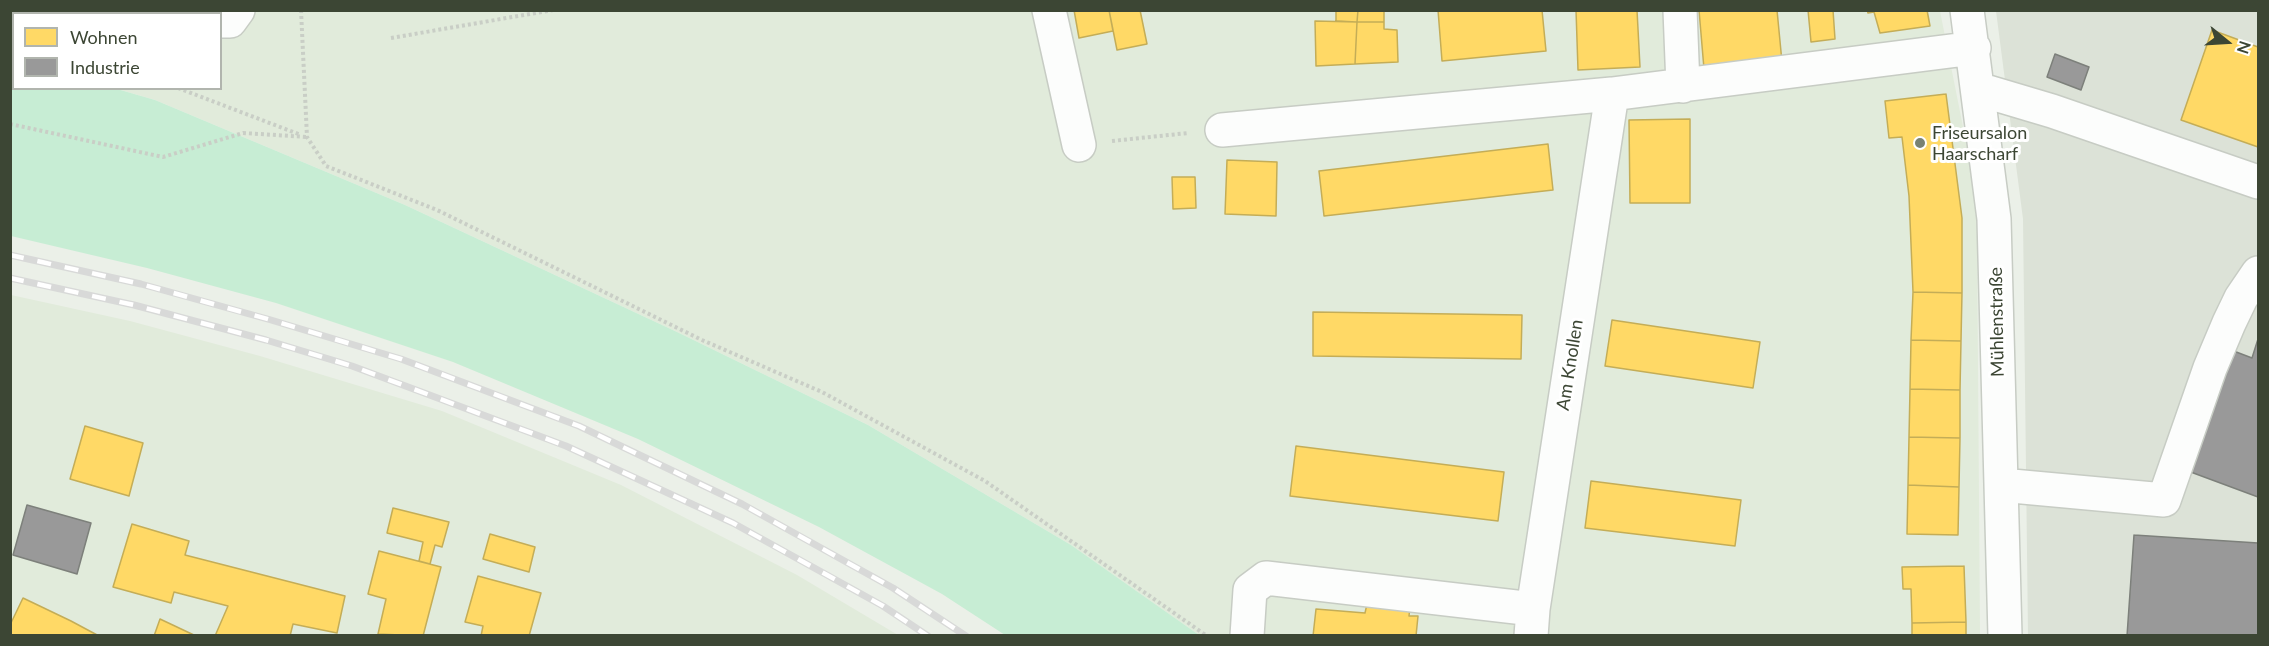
<!DOCTYPE html>
<html>
<head>
<meta charset="utf-8">
<style>
	body { margin:0 }
	#map { position:relative; width:2269px; height:646px; overflow:hidden; background:#ebf0e8; font-family:Lato,sans-serif }
	canvas { display:block }
	.frame { position:absolute; inset:0; border:12px solid #3c4634; pointer-events:none }
	.legend { position:absolute; left:12px; top:12px; width:210px; height:78px; box-sizing:border-box; background:#fff; border:2px solid #b1b5ae; margin:0; padding:8px 10px; list-style:none; font-size:18px; color:#3c4634 }
	.legend li { display:flex; align-items:center; gap:12px; height:30px }
	.legend b { width:30px; border:2px solid #b1b5ae }
	.north { position:absolute; left:2197px; top:12px; width:60px; height:60px; -webkit-text-stroke:4px #fff; paint-order:stroke; rotate:108deg; font-size:16px; font-weight:700; line-height:24px; text-align:center; color:#3c4634 }
	.north::after { content:''; display:block; margin:auto; width:21px; height:27px; background:#3c4634; clip-path:polygon(50% 0,100% 100%,50% 72%,0 100%) }
</style>
</head>
<body>
<div id="map">
<canvas width="2269" height="646"></canvas>
<div class="frame"></div>
<ul class="legend">
<li><b style="height:16px;background:#ffd966"></b>Wohnen</li>
<li><b style="height:16px;background:#999"></b>Industrie</li>
</ul>
<div class="north">N</div>
</div>
<script>
const context = document.querySelector('canvas').getContext('2d');
context.lineJoin = 'round';
function paint(path, color) { context.fillStyle = color; context.fill(path, 'evenodd'); }
const poly = rows => new Path2D(rows.map(r => 'M' + r).join(''));
function stroke(path, color, width, dash) { context.strokeStyle = color; context.lineWidth = width; context.lineCap = dash ? 'butt' : 'round'; context.setLineDash(dash || []); context.stroke(path); }
function drawText(font, color, halo, rows, align = 'center') {
  context.font = font + ' Lato,sans-serif'; context.lineWidth = 6; context.setLineDash([]); context.textBaseline = 'middle'; context.strokeStyle = halo; context.fillStyle = color; for (const [text, x, y, turn = 0] of rows) {
    context.save(); context.translate(x, y); context.rotate((+turn || 0) * Math.PI / 180); context.textAlign = isNaN(turn) ? turn : align; if (halo) context.strokeText(text, 0, 0); context.fillText(text, 0, 0); context.restore();
  }
}
const residential = poly([
	[10,11,1940,11,1968,152,1977,226,1980,635,1199,635,1071,545,868,425,677,332,405,205,155,100,117,89,220,88,220,14,14,14,13,58,11,57],
	[11,295,130,321,260,356,442,411,621,485,797,575,898,635,11,636]
]);
const industrial = poly([
	[1996,11,2258,11,2258,635,2028,635,2023,219]
]);
const green = poly([
	[11,57,13,58,14,88,117,89,155,100,405,205,677,332,868,425,1071,545,1199,635,1005,635,942,594,819,527,638,439,453,362,276,303,147,268,11,236]
]);
const homes = poly([
	[1074,10,1109,10,1113,31,1079,38,1074,10],
	[1109,10,1140,10,1147,44,1117,50,1109,10],
	[1336,10,1358,10,1357,22,1336,21,1336,10],
	[1358,10,1384,10,1384,22,1357,22,1358,10],
	[1438,10,1542,10,1546,51,1442,61,1438,10],
	[1576,10,1637,10,1640,67,1578,70,1576,10],
	[1699,10,1777,10,1782,62,1704,69,1699,10],
	[1808,10,1833,10,1835,39,1811,42,1808,10],
	[1867,10,1927,10,1930,26,1880,33,1874,12,1868,13,1867,10],
	[1315,21,1357,22,1355,64,1316,66,1315,21],
	[1357,22,1384,22,1384,29,1397,30,1398,62,1355,64,1357,22],
	[2212,30,2258,47,2258,147,2181,120,2212,30],
	[1946,94,1962,218,1962,293,1913,292,1909,196,1902,137,1889,138,1885,101,1946,94],
	[1690,119,1690,203,1630,203,1629,120,1690,119],
	[1548,144,1553,190,1324,216,1319,171,1548,144],
	[1227,160,1277,162,1276,216,1225,214,1227,160],
	[1172,177,1195,177,1196,208,1173,209,1172,177],
	[1913,292,1962,293,1961,341,1911,340,1913,292],
	[1313,312,1522,315,1521,359,1313,356,1313,312],
	[1612,320,1760,342,1753,388,1605,366,1612,320],
	[1911,340,1961,341,1960,390,1910,389,1911,340],
	[1910,389,1960,390,1960,438,1909,437,1910,389],
	[85,426,143,443,129,496,70,479,85,426],
	[1909,437,1960,438,1959,487,1908,485,1909,437],
	[1296,446,1504,472,1498,521,1290,496,1296,446],
	[1591,481,1741,500,1735,546,1585,528,1591,481],
	[1908,485,1959,487,1958,535,1907,534,1908,485],
	[393,508,449,522,442,547,435,545,430,564,419,561,423,542,387,533,393,508],
	[132,524,189,541,185,555,345,596,337,633,293,624,290,636,215,636,228,606,174,592,171,603,113,587,132,524],
	[490,534,535,547,529,572,483,559,490,534],
	[379,551,441,567,423,636,378,634,386,599,368,594,379,551],
	[1964,566,1966,622,1912,623,1911,589,1903,589,1902,567,1964,566],
	[478,576,541,593,529,636,481,636,483,626,465,622,478,576],
	[23,598,71,621,99,636,10,636,10,625,23,598],
	[1367,604,1410,607,1409,616,1418,616,1416,636,1313,636,1316,609,1365,613,1367,604],
	[160,619,196,636,154,636,160,619],
	[1966,622,1966,636,1912,636,1912,623,1966,622]
]);
const industry = poly([
	[2055,54,2089,67,2081,90,2047,77,2055,54],
	[2258,339,2258,497,2188,471,2231,350,2252,358,2258,339],
	[27,505,91,523,77,574,13,555,27,505],
	[2134,535,2258,543,2258,636,2127,636,2134,535]
]);
const path = poly([
	[301,10,307,137,326,166,437,210,702,340,822,392,985,481,1207,636],
	[10,25,14,27],
	[391,38,553,10],
	[178,88,301,135],
	[10,124,163,157,243,133,307,137],
	[1112,141,1188,133]
]);
const minor = poly([
	[180,10,188,14],
	[1049,10,1079,145],
	[1680,10,1683,86],
	[1967,10,1994,219,2005,636],
	[220,21,230,21,238,10],
	[1978,89,2052,111,2258,182],
	[1222,130,1612,94,1974,48],
	[2001,485,2164,500,2210,368,2229,323,2241,298,2258,273],
	[1247,636,1250,590,1266,578,1533,609],
	[1531,636,1533,609,1612,94]
]);
const rail = poly([
	[10,255,141,284,271,320,401,359,579,426,742,504,893,588,966,636],
	[10,278,134,305,266,340,352,366,566,446,733,523,883,606,928,636]
]);
const markers = [
	[1920,143,6,"#798273"]
];
const poiNames = [
	["Friseursalon",1932,133],
	["Haarscharf",1932,154]
];
const streetNames = [
	["Mühlenstraße",1997,322,-91],
	["Am Knollen",1570,365,-81]
];
paint(residential, '#e1ebdb');
paint(industrial, '#dce2d7');
paint(green, '#c7edd4');
paint(homes, '#ffd966');
stroke(homes, '#c4ad57', 1.5);
paint(industry, '#999');
stroke(industry, '#7d807b', 1.5);
stroke(minor, '#c7ccc4', 36);
stroke(path, '#c9cec6', 4, [3, 3]);
stroke(minor, '#fcfdfc', 33);
stroke(rail, '#d8d9d8', 7);
stroke(rail, '#fff', 4.5, [14]);
for (const [x, y, r, color] of markers) { const dot = new Path2D(); dot.arc(x, y, r, 0, 2 * Math.PI); context.fillStyle = color; context.fill(dot); stroke(dot, '#fff', 2); }
drawText('18px', '#3c4634', '#fff', poiNames, 'left');
drawText('18px', '#3c4634', '#fff', streetNames);
</script>
</body>
</html>
